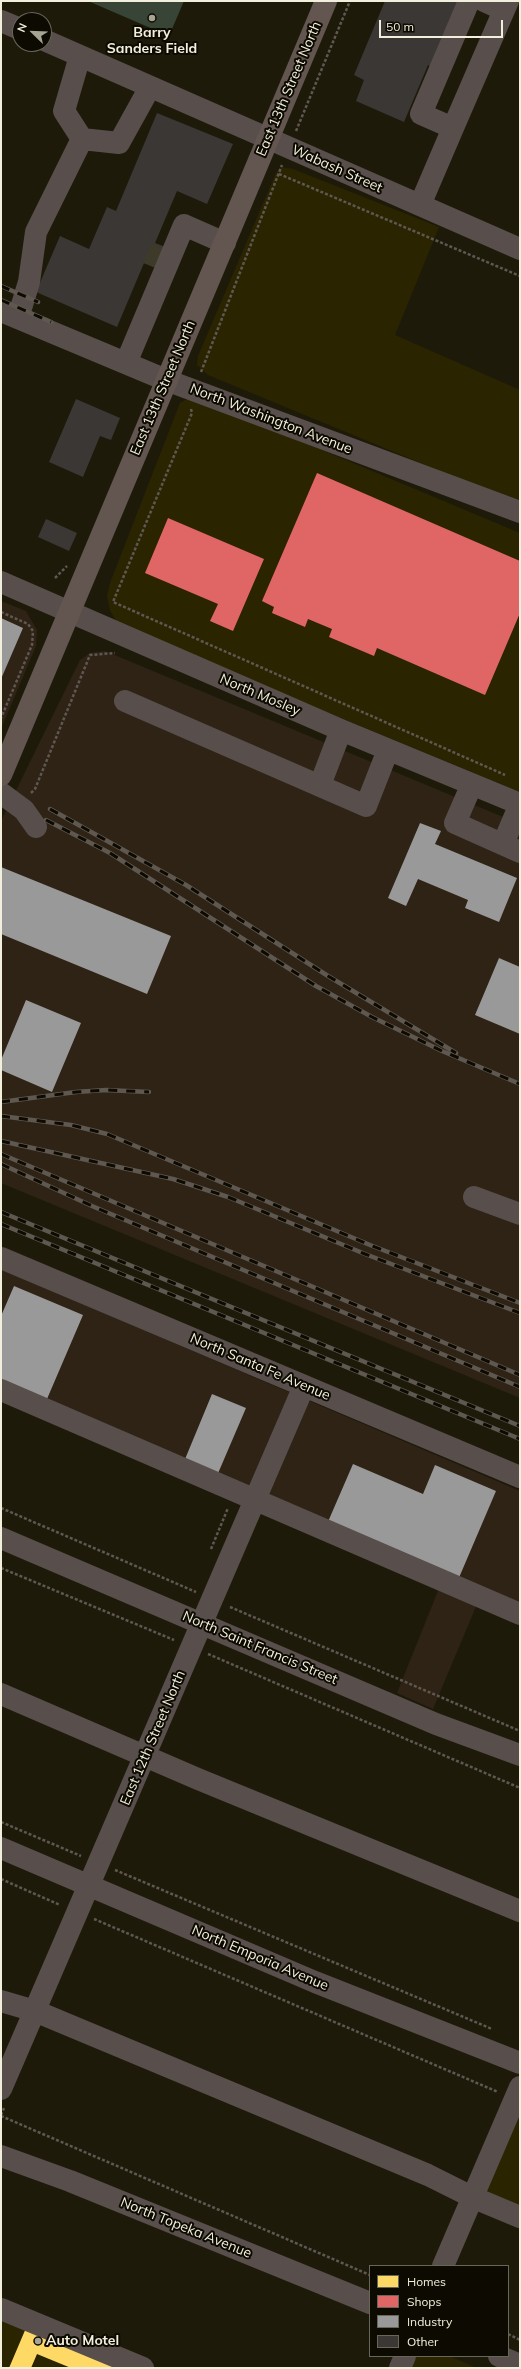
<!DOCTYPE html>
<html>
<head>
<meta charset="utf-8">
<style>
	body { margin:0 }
	#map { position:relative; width:521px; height:2369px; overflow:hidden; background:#1e1a0a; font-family:Mulish,sans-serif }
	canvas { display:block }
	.frame { position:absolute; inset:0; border:2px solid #f3efdd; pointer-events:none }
	.legend { position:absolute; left:369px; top:2265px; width:140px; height:92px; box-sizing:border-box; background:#0c0a01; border:1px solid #686659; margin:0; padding:5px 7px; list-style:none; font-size:12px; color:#f3efdd }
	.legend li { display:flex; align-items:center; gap:8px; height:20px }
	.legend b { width:20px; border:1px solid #686659 }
	.north { position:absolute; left:12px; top:12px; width:40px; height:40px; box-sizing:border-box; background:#0c0a01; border:1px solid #686659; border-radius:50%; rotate:293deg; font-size:11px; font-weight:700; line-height:16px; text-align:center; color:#f3efdd }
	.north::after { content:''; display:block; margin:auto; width:14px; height:18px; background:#a8a493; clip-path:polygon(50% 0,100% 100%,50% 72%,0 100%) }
	.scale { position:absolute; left:379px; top:20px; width:124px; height:18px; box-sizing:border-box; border:2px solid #f3efdd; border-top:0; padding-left:5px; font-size:12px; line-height:14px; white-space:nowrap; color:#f3efdd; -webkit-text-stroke:3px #0c0a01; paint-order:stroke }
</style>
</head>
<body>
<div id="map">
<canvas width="521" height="2369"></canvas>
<div class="frame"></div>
<ul class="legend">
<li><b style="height:11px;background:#ffd966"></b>Homes</li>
<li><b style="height:11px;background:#e06666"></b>Shops</li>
<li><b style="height:11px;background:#999"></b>Industry</li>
<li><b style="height:11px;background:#3a3735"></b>Other</li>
</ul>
<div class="north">N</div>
<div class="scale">50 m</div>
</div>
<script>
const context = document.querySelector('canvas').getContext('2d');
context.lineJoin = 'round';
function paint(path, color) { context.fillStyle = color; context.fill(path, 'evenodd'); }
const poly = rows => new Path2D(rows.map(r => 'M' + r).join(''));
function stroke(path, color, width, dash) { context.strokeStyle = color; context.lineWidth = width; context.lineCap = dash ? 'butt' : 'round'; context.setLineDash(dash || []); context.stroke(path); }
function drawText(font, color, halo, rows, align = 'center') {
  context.font = font + ' Mulish,sans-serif'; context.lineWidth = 4; context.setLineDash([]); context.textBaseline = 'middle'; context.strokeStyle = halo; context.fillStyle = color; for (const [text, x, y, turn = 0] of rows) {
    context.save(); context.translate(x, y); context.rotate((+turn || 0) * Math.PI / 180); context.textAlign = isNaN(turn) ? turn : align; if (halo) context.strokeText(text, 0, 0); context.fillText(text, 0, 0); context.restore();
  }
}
const built = poly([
	[281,167,293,169,439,227,395,335,520,390,520,504,208,375,197,365,198,356,276,173],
	[189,398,200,399,520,533,520,792,131,631,117,623,110,610,107,596,110,583,180,403],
	[520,2110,520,2220,480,2203],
	[1,2314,130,2368,1,2368],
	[416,2356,449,2356,477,2368,411,2368]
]);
const industrial = poly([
	[1,601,26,611,37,630,36,646,1,729],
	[105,651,520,824,520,1398,1,1183,1,821,80,660,90,653],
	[1,1269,520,1491,520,1612,480,1597,433,1709,397,1693,442,1581,1,1398]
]);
const green = poly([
	[88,1,184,1,169,36]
]);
const homes = poly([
	[26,2328,121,2368,71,2368,37,2354,31,2368,9,2368]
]);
const shops = poly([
	[317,473,520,561,520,613,485,695,377,648,374,656,329,637,332,629,308,619,305,627,272,613,274,607,262,601],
	[168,518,264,559,233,631,210,621,218,604,145,573]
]);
const industry = poly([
	[1,618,23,628,1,679],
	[420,823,441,831,435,844,517,878,499,922,465,908,468,900,418,879,406,906,388,898],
	[1,867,171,936,147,994,1,934],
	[499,958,520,967,520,1034,475,1015],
	[26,1000,81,1023,52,1092,1,1070,1,1060],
	[14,1286,83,1315,47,1399,1,1379,1,1316],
	[212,1394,246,1408,216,1478,183,1464],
	[353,1464,423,1494,435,1465,496,1491,458,1580,327,1524]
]);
const building = poly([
	[385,1,460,1,432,67,428,65,404,122,356,101,364,80,354,75],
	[157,113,233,144,207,204,177,191,155,243,168,248,159,269,144,263,117,327,36,292,60,236,89,249,107,207,116,211],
	[76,399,120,418,111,440,100,436,83,477,49,462],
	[46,519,77,533,69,551,38,537]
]);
const minorTunnel = poly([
	[153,267,161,248]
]);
const path = poly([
	[296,131,350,1],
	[279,174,520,276],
	[201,372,282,165],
	[191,409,192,413,113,602,505,775],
	[55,578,67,566],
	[1,612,28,624,33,631,32,645,1,718],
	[31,793,35,789,90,655,115,653],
	[1,1508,196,1592],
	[211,1549,228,1508],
	[1,1568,174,1640],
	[230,1607,520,1731],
	[208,1654,520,1788],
	[1,1822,81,1856],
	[115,1870,492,2029],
	[1,1879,60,1905],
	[94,1919,498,2092],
	[1,2115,4,2108],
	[1,2116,370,2275],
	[508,2334,520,2340]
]);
const minor = poly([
	[484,1,504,10],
	[1,21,20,29],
	[44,40,520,249],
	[80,56,64,111,82,139],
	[453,128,508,1],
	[420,205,453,128,421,114,469,1],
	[1,311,166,380,520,512],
	[18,318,29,282,36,232,82,139,119,143,150,87],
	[126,363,184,225,225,243],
	[1,582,341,730,520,804],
	[125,701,366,806,388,750],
	[472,784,455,823,520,852],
	[320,785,341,730],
	[1,793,24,810,36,827],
	[503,844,520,804],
	[474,1197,520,1214],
	[1,1258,520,1477],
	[1,1390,520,1614],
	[1,1538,436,1724,520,1755],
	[1,1694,198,1779,520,1911],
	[1,1848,315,1982,520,2063],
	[1,2001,35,2011,428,2175,472,2197,520,2217],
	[1,2089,304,1386],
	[1,2156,70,2181,370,2303],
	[443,2266,520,2087],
	[1,2309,143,2368],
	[499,2356,520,2365],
	[400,2368,405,2356]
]);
const major = poly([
	[1,775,326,1]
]);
const rail = poly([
	[1,286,38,302],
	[1,300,51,322],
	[50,809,186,885,328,976,456,1053],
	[46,820,110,853,316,986,372,1017,442,1051,520,1084],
	[1,1102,76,1092,106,1090,149,1092],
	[1,1116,71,1125,107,1134,370,1245,520,1303],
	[1,1141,173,1179,228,1197,365,1254,520,1313],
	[1,1154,520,1375],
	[1,1164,92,1206,520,1387],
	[1,1212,520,1426],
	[1,1224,520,1439]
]);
const markers = [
	[152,18,4,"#a8a493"],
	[38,2341,4,"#a8a493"]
];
const poiNames = [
	["Barry",152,33],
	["Sanders Field",152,49],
	["Auto Motel",46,2341,"left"]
];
const streetNames = [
	["East 13th Street North",289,89,-67],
	["Wabash Street",337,169,24],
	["East 13th Street North",163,388,-67],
	["North Washington Avenue",271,419,21],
	["North Mosley",260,695,23],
	["North Santa Fe Avenue",260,1367,23],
	["North Saint Francis Street",260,1648,23],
	["East 12th Street North",153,1738,-67],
	["North Emporia Avenue",260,1958,23],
	["North Topeka Avenue",186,2228,22]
];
paint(built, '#2b2401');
paint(industrial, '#2e2315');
paint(green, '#384435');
paint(homes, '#ffd966');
paint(shops, '#e06666');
paint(industry, '#999');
paint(building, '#3a3735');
stroke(minorTunnel, '#3e3a2a', 22, [22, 11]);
stroke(path, '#5f5852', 2.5, [3, 2]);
stroke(minor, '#584e4b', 22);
stroke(major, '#635651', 22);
stroke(rail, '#5f5850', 4.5);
stroke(rail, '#0c0a01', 3, [9]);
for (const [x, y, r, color] of markers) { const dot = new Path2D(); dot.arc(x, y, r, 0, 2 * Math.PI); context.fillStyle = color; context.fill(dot); stroke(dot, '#0c0a01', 1.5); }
drawText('bold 14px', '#f3efdd', '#0c0a01', poiNames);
drawText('14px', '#f3efdd', '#0c0a01', streetNames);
</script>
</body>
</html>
